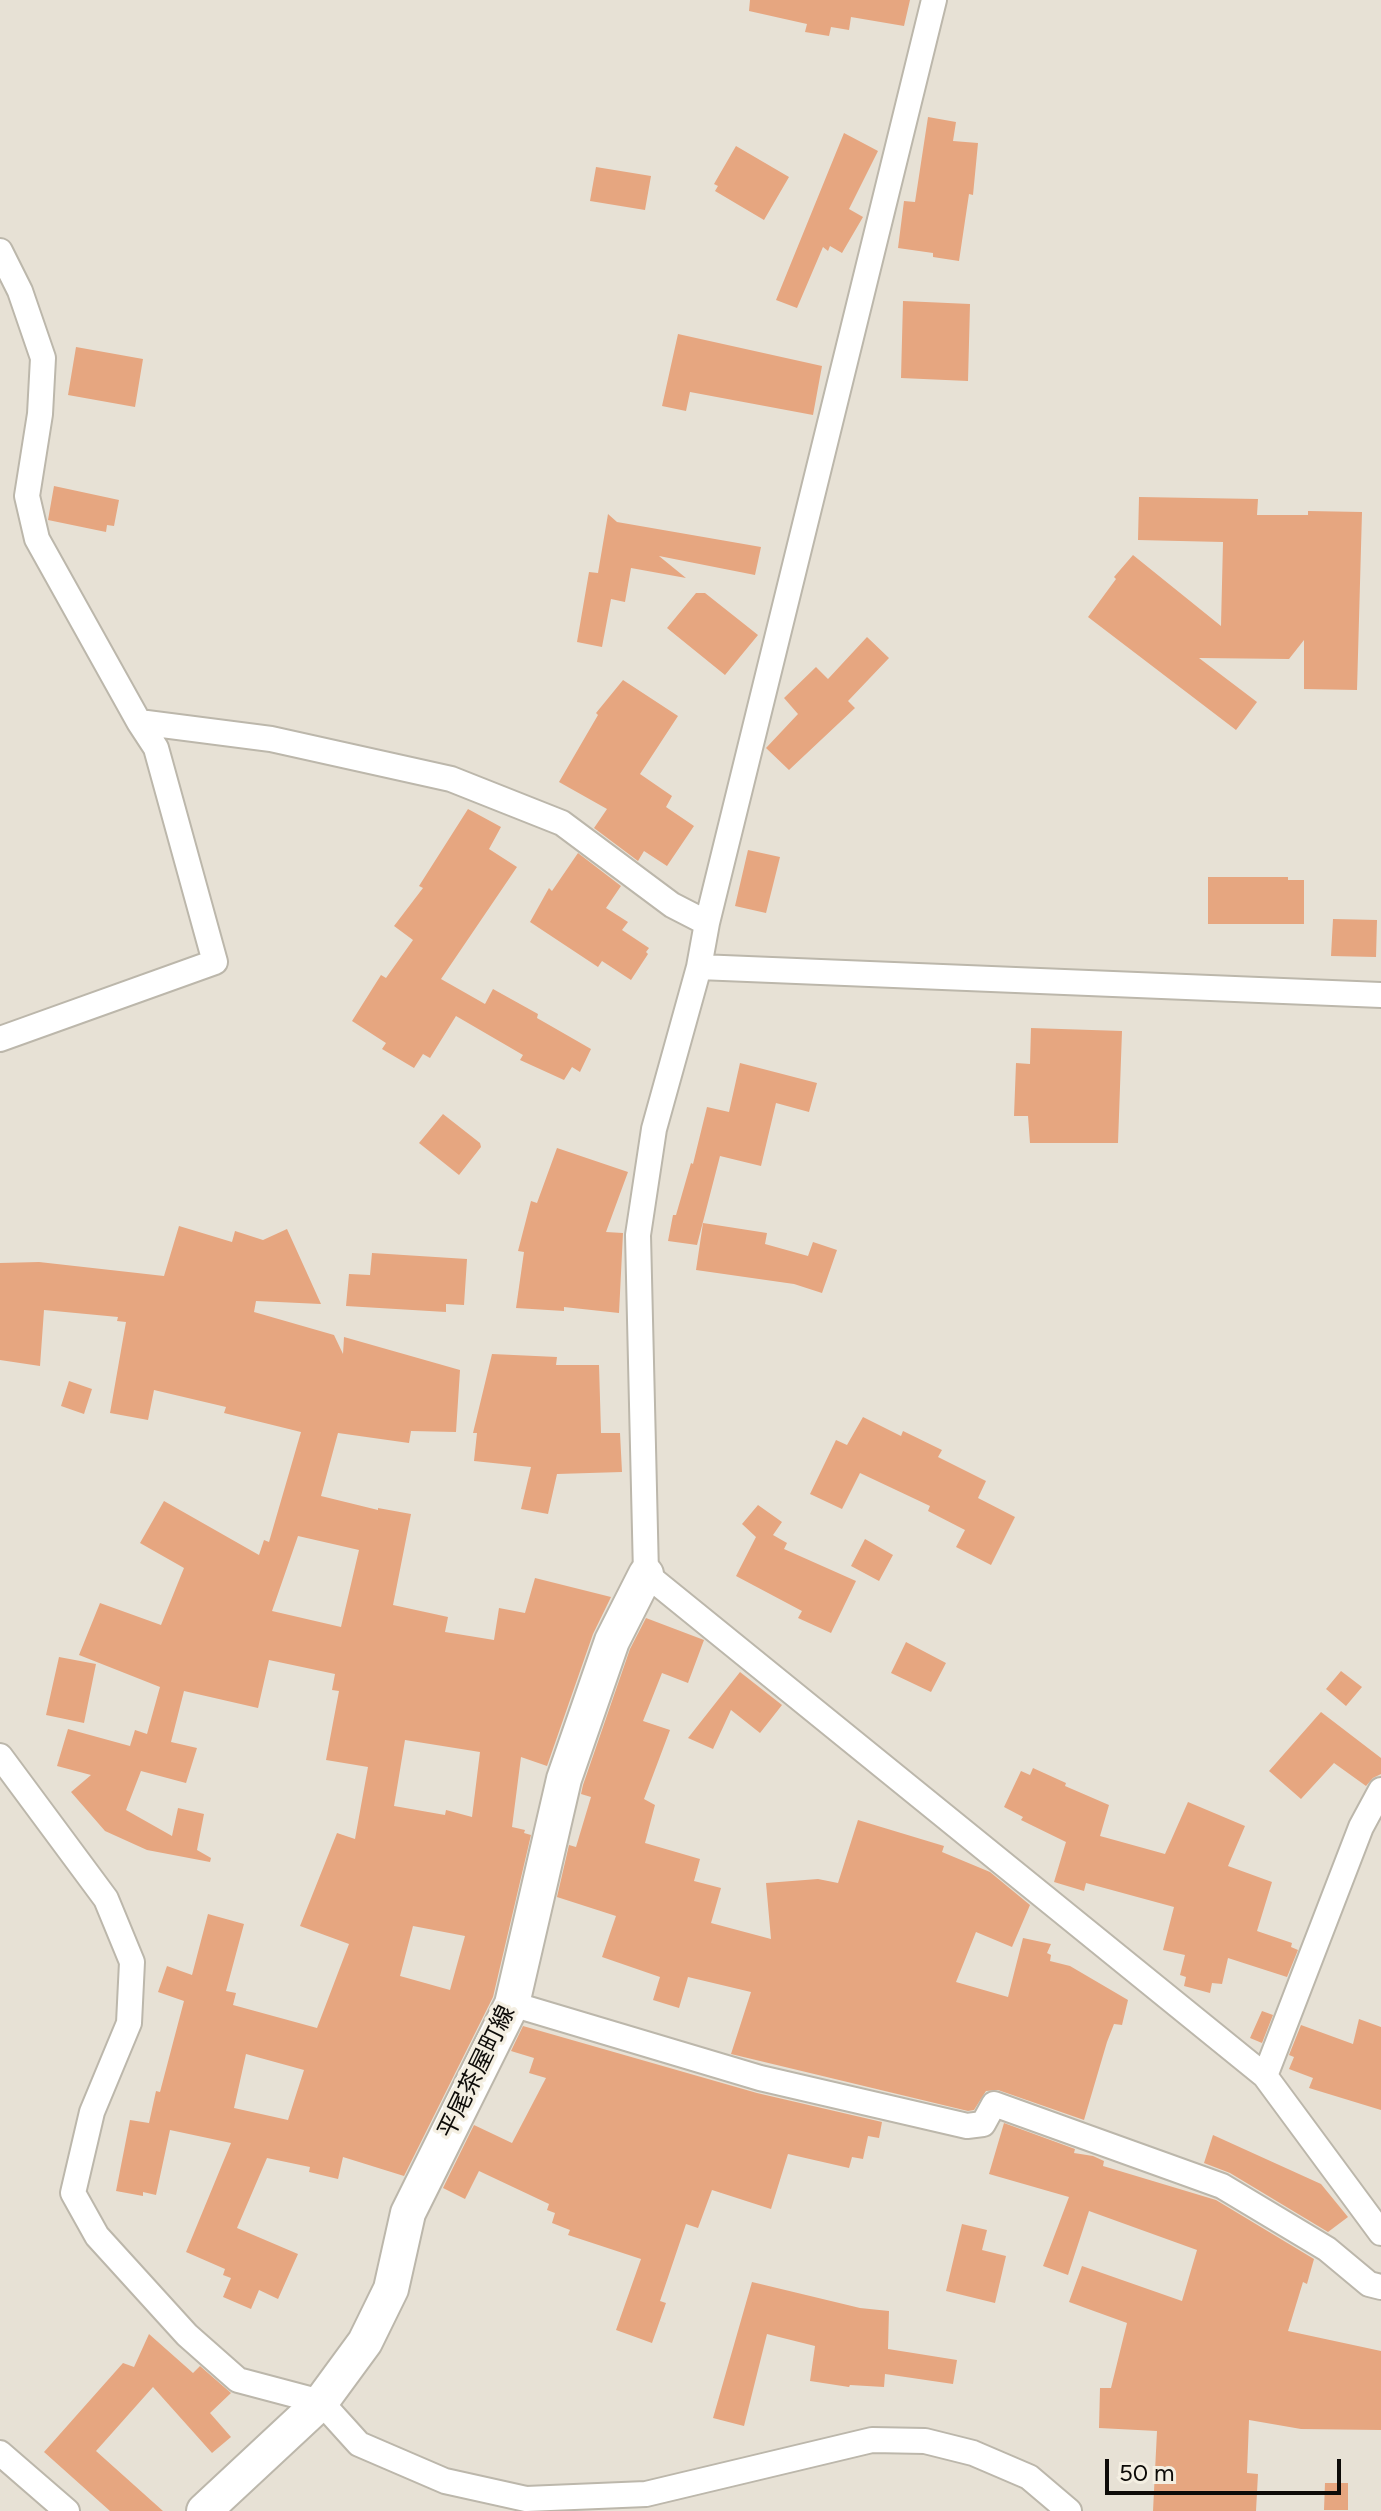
<!DOCTYPE html>
<html>
<head>
<meta charset="utf-8">
<style>
	body { margin:0 }
	#map { position:relative; width:1381px; height:2511px; overflow:hidden; background:#e7e1d5; font-family:Figtree,sans-serif }
	canvas { display:block }
	.scale { position:absolute; left:1105px; top:2459px; width:236px; height:36px; box-sizing:border-box; border:4px solid #0d0b08; border-top:0; padding-left:10px; font-size:24px; line-height:28px; white-space:nowrap; color:#0d0b08; -webkit-text-stroke:6px #f4efe2; paint-order:stroke }
</style>
</head>
<body>
<div id="map">
<canvas width="1381" height="2511"></canvas>
<div class="scale">50 m</div>
</div>
<script>
const context = document.querySelector('canvas').getContext('2d');
context.lineJoin = 'round';
function paint(path, color) { context.fillStyle = color; context.fill(path, 'evenodd'); }
const poly = rows => new Path2D(rows.map(r => 'M' + r).join(''));
function stroke(path, color, width, dash) { context.strokeStyle = color; context.lineWidth = width; context.lineCap = dash ? 'butt' : 'round'; context.setLineDash(dash || []); context.stroke(path); }
function drawText(font, color, halo, rows, align = 'center') {
  context.font = font + ' Figtree,"Noto Sans JP",sans-serif'; context.lineWidth = 7; context.setLineDash([]); context.textBaseline = 'middle'; context.strokeStyle = halo; context.fillStyle = color; for (const [text, x, y, turn = 0] of rows) {
    context.save(); context.translate(x, y); context.rotate((+turn || 0) * Math.PI / 180); context.textAlign = isNaN(turn) ? turn : align; if (halo) context.strokeText(text, 0, 0); context.fillText(text, 0, 0); context.restore();
  }
}
const building = poly([
	[750,0,910,0,904,26,851,17,849,30,831,27,829,36,805,32,807,24,749,11],
	[928,117,956,122,953,141,978,143,973,195,969,194,959,261,933,257,933,253,898,248,904,201,915,202],
	[844,133,878,151,849,209,863,217,842,253,830,246,828,251,823,247,797,308,776,300],
	[736,146,789,177,764,220,715,191,718,186,714,184],
	[596,167,651,176,645,210,590,201],
	[903,301,970,304,968,381,901,378],
	[678,334,822,366,813,415,690,392,686,411,662,406],
	[76,347,143,359,135,407,68,395],
	[54,486,119,500,114,526,107,525,106,532,48,520],
	[1139,497,1258,499,1257,515,1308,515,1308,511,1362,512,1357,690,1304,689,1304,640,1289,659,1199,658,1257,702,1236,730,1088,617,1116,579,1114,577,1133,555,1221,626,1223,542,1138,540],
	[608,514,617,522,761,547,755,575,659,556,686,578,631,568,625,602,611,599,602,647,577,642,589,572,598,573],
	[696,593,705,593,758,635,725,675,667,628],
	[867,637,889,658,848,701,855,708,789,770,766,748,798,714,784,698,816,667,828,679],
	[623,680,678,716,640,774,672,796,666,807,694,826,667,866,644,851,638,861,594,828,607,809,559,782,598,715,596,713],
	[468,809,501,827,489,849,517,867,441,979,485,1004,493,989,538,1014,537,1018,591,1049,580,1072,572,1067,564,1080,520,1060,523,1055,456,1016,430,1058,423,1054,414,1068,382,1049,386,1043,352,1021,381,975,386,978,413,940,394,926,423,888,419,886],
	[748,850,780,857,766,913,735,906],
	[578,853,621,886,606,908,628,922,622,930,649,948,646,952,648,954,631,980,602,961,598,967,530,922,549,888,552,891],
	[1208,877,1288,877,1288,880,1304,880,1304,924,1208,924],
	[1333,919,1377,920,1376,957,1331,956],
	[1031,1028,1122,1031,1118,1143,1030,1143,1028,1116,1014,1116,1016,1063,1030,1064],
	[740,1063,817,1083,809,1112,776,1103,761,1166,720,1156,697,1245,668,1241,673,1215,676,1215,691,1163,693,1164,707,1107,729,1112],
	[443,1114,480,1143,481,1147,459,1175,419,1143],
	[557,1148,628,1172,606,1232,623,1233,619,1313,564,1307,564,1311,516,1308,524,1252,518,1251,531,1201,537,1203],
	[703,1223,767,1233,765,1244,808,1256,813,1242,837,1250,822,1293,794,1284,696,1270],
	[179,1226,232,1242,235,1231,263,1240,287,1229,321,1304,256,1301,254,1312,334,1335,343,1354,344,1337,460,1370,456,1432,411,1431,409,1443,338,1433,321,1496,378,1510,378,1508,411,1514,393,1605,448,1617,445,1632,494,1640,499,1608,525,1613,535,1578,611,1597,593,1634,547,1766,521,1757,512,1827,525,1830,524,1833,531,1835,493,1997,404,2176,343,2157,338,2179,309,2172,310,2167,267,2158,237,2228,298,2254,278,2299,259,2290,251,2309,223,2297,231,2278,223,2275,225,2269,186,2252,231,2143,170,2130,156,2195,143,2192,143,2196,116,2191,130,2120,149,2123,156,2091,160,2092,184,2001,158,1992,167,1966,192,1975,208,1914,244,1924,226,1991,236,1993,233,2005,317,2028,349,1944,300,1926,337,1833,355,1839,368,1767,326,1760,339,1691,332,1690,335,1674,269,1660,258,1708,184,1691,171,1742,197,1748,186,1783,141,1771,126,1810,172,1836,178,1808,204,1814,197,1850,211,1858,210,1862,147,1850,105,1831,71,1792,91,1775,57,1766,68,1729,130,1746,135,1730,147,1734,160,1687,79,1655,100,1603,161,1625,184,1568,140,1543,164,1501,259,1555,264,1540,269,1542,301,1432,224,1413,226,1407,154,1390,148,1420,110,1413,126,1322,117,1321,118,1317,44,1310,40,1366,0,1360,0,1263,39,1262,164,1276],
	[298,1536,359,1550,341,1627,272,1611],
	[405,1740,480,1752,472,1817,446,1810,445,1815,394,1806],
	[413,1926,465,1936,450,1990,400,1976],
	[246,2054,304,2070,288,2120,234,2108],
	[372,1253,467,1259,464,1305,446,1304,446,1312,346,1306,349,1274,370,1275],
	[492,1354,557,1357,556,1365,599,1365,601,1433,620,1433,622,1472,557,1474,548,1514,521,1509,531,1467,474,1461,477,1433,473,1433],
	[69,1381,92,1389,84,1414,61,1406],
	[863,1417,901,1436,903,1431,942,1450,938,1457,986,1481,978,1498,1015,1517,991,1565,956,1547,965,1530,928,1511,930,1506,860,1473,842,1509,810,1494,836,1440,847,1445],
	[758,1505,782,1522,773,1535,787,1543,784,1549,856,1581,831,1633,798,1618,802,1611,736,1576,756,1537,742,1524],
	[865,1539,893,1555,879,1581,851,1566],
	[646,1618,704,1640,688,1683,662,1673,643,1721,670,1730,644,1799,655,1805,645,1843,700,1859,694,1881,721,1888,711,1923,771,1939,766,1883,818,1879,838,1883,858,1820,944,1846,942,1852,990,1872,1030,1905,1012,1947,976,1932,956,1982,1008,1997,1023,1938,1051,1944,1047,1953,1051,1955,1050,1961,1070,1966,1128,2000,1122,2025,1114,2024,1107,2042,1084,2120,998,2090,986,2091,974,2110,968,2111,731,2054,751,1992,688,1977,679,2008,653,2000,660,1977,602,1957,616,1916,557,1897,569,1845,576,1847,591,1797,581,1794,583,1785,630,1649],
	[906,1642,946,1663,931,1692,891,1673],
	[59,1657,96,1664,84,1723,46,1715],
	[1341,1671,1362,1687,1346,1706,1326,1689],
	[740,1672,782,1705,760,1733,731,1710,713,1749,688,1738],
	[1321,1712,1381,1758,1381,1774,1373,1778,1366,1786,1334,1763,1301,1799,1269,1771],
	[1033,1768,1066,1783,1065,1786,1109,1805,1100,1836,1165,1854,1188,1802,1245,1826,1228,1866,1272,1882,1257,1931,1292,1943,1291,1947,1298,1950,1287,1977,1228,1958,1222,1984,1212,1983,1210,1993,1184,1986,1186,1977,1180,1975,1185,1955,1163,1950,1174,1907,1086,1883,1084,1891,1054,1882,1066,1842,1021,1820,1023,1817,1004,1807,1021,1771,1030,1775],
	[1262,2011,1273,2015,1262,2043,1250,2038],
	[1359,2019,1381,2027,1381,2110,1309,2088,1313,2078,1289,2069,1294,2057,1289,2055,1301,2025,1353,2044],
	[523,2026,757,2093,882,2122,879,2138,868,2136,863,2159,852,2157,849,2168,788,2154,771,2209,712,2190,698,2228,686,2224,660,2301,666,2303,652,2343,616,2330,641,2259,568,2235,570,2230,552,2223,555,2213,547,2210,549,2204,479,2171,465,2199,443,2188,474,2125,512,2143,546,2078,529,2073,534,2058,511,2051],
	[1004,2123,1075,2149,1074,2153,1093,2156,1104,2161,1103,2166,1216,2200,1314,2259,1307,2284,1303,2282,1288,2331,1381,2351,1381,2430,1301,2429,1249,2420,1247,2473,1258,2474,1256,2511,1153,2511,1157,2431,1099,2428,1100,2388,1111,2388,1127,2323,1069,2302,1082,2266,1182,2301,1197,2250,1089,2211,1068,2275,1043,2266,1069,2197,989,2174],
	[1213,2135,1321,2184,1348,2217,1328,2232,1230,2173,1204,2163],
	[962,2224,987,2230,982,2250,1006,2256,995,2303,946,2291],
	[752,2282,860,2308,889,2311,888,2349,957,2360,953,2384,885,2374,884,2387,850,2385,849,2387,810,2381,815,2346,767,2334,744,2426,713,2418],
	[149,2334,193,2373,200,2366,231,2393,210,2413,231,2437,212,2453,153,2387,96,2451,163,2511,110,2511,44,2452,123,2363,134,2367],
	[1325,2483,1348,2483,1348,2510,1324,2510]
]);
const street = poly([
	[934,0,707,923,699,967,654,1129,638,1235,646,1574,1265,2076,1381,2233],
	[0,251,20,291,43,358,40,414,27,496,37,539,139,722,156,748,215,962,0,1039],
	[139,722,271,739,451,779,562,823,672,905,707,923],
	[699,967,1381,995],
	[0,1756,106,1899,132,1962,129,2023,92,2112,73,2193,97,2236,187,2335,238,2380,321,2402,359,2444,445,2481,526,2499,646,2494,872,2440,925,2441,973,2453,1029,2477,1069,2511],
	[512,2004,760,2078,967,2126,983,2124,994,2104,1222,2186,1327,2249,1369,2284,1381,2287],
	[1265,2076,1361,1827,1381,1790],
	[0,2453,67,2511]
]);
const secondary = poly([
	[204,2511,321,2402,365,2342,391,2289,408,2213,512,2004,564,1779,612,1641,646,1574]
]);
const streetNames = [
	["平尾茶屋町線",477,2072,-64]
];
paint(building, '#e6a680');
stroke(street, '#bcb7ab', 28);
stroke(secondary, '#bcb7ab', 38);
stroke(street, '#fff', 24);
stroke(secondary, '#fff', 34);
drawText('24px', '#0d0b08', '#f4efe2', streetNames);
</script>
</body>
</html>
